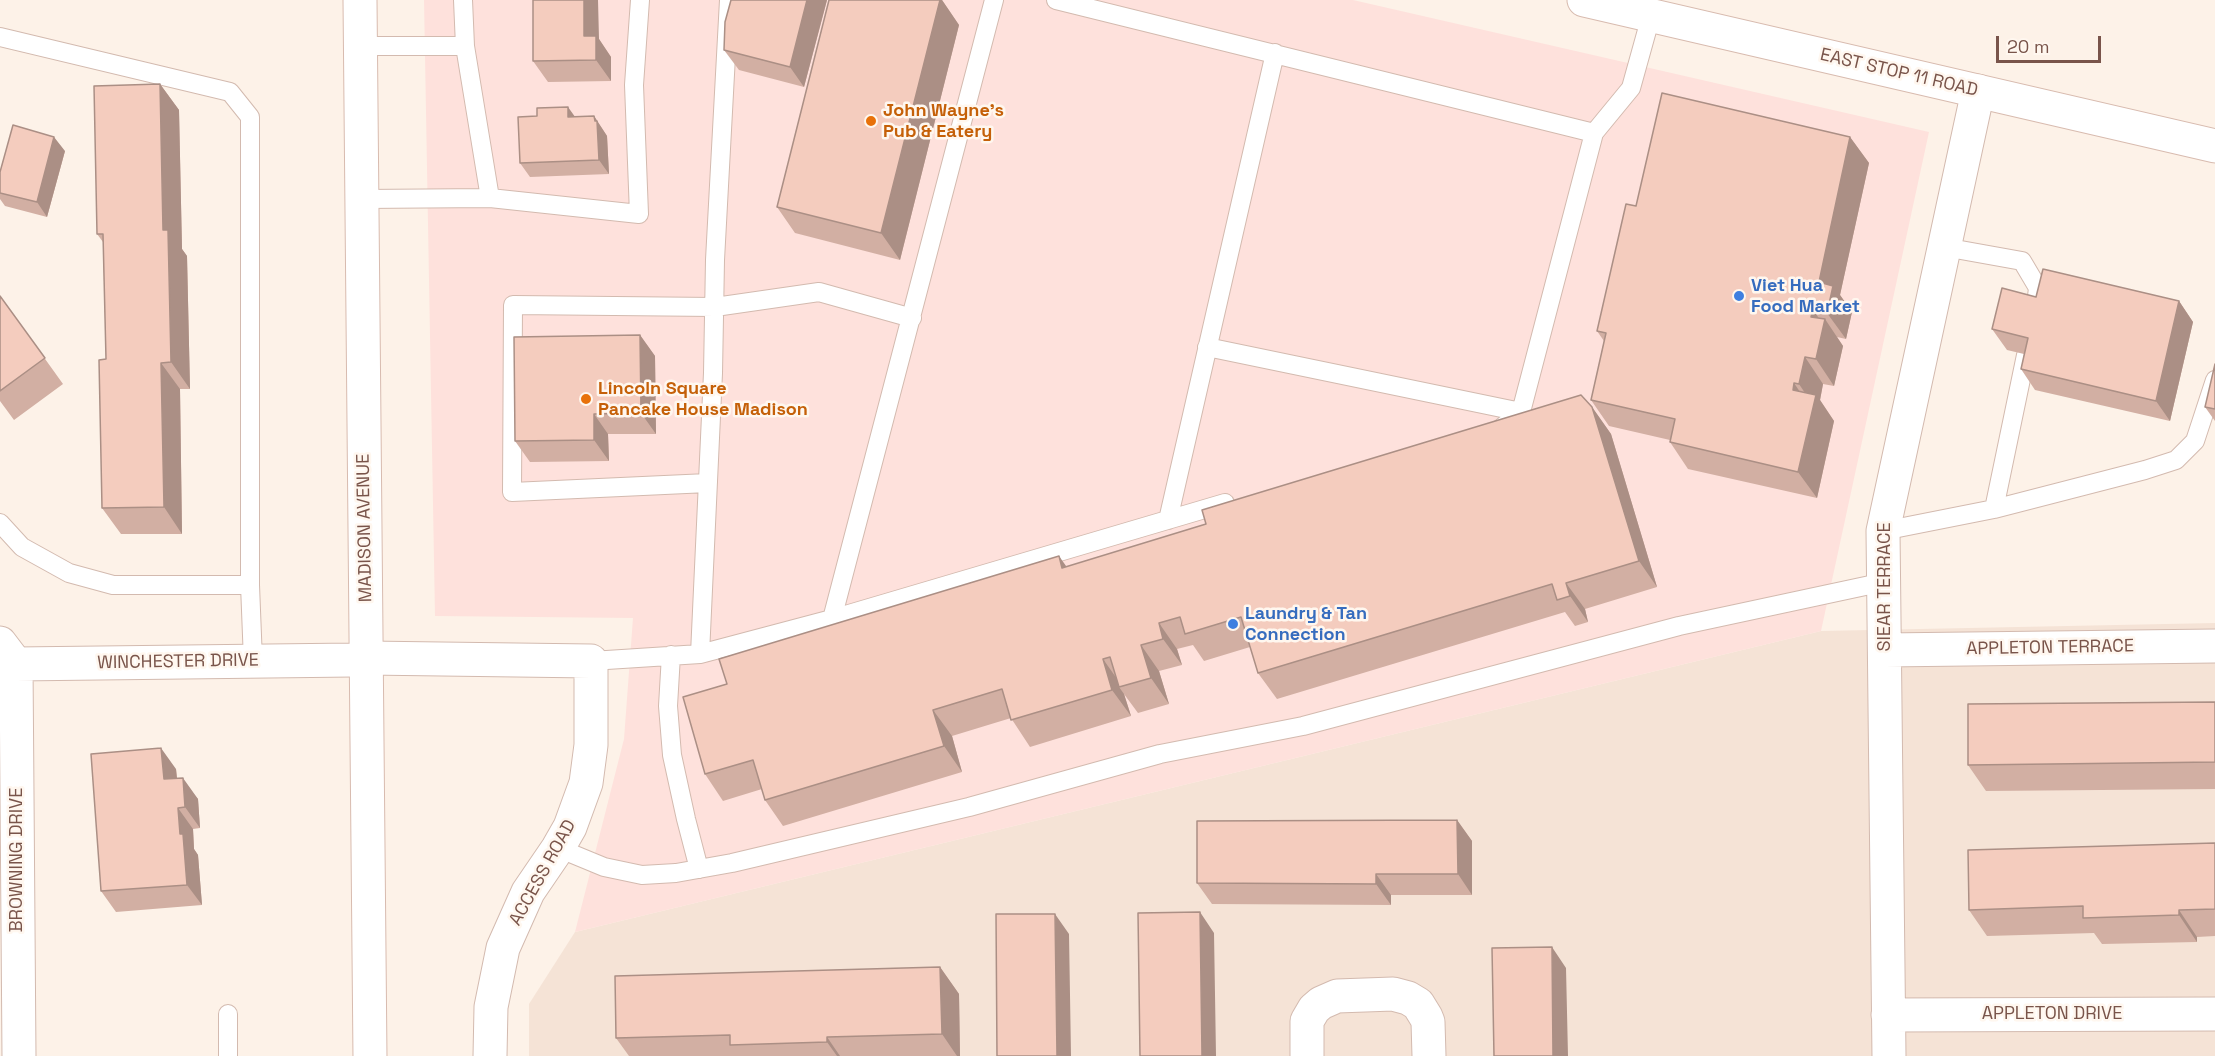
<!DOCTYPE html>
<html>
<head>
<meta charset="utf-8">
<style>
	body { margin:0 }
	#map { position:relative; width:2215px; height:1056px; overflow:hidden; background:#fdf2e8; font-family:"Space Grotesk",sans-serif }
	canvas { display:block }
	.scale { position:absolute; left:1996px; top:36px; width:105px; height:27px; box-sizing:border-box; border:3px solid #79544a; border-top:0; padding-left:8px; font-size:18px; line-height:21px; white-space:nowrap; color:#79544a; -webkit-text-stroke:4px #fff7ef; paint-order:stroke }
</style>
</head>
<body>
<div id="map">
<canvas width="2215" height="1056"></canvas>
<div class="scale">20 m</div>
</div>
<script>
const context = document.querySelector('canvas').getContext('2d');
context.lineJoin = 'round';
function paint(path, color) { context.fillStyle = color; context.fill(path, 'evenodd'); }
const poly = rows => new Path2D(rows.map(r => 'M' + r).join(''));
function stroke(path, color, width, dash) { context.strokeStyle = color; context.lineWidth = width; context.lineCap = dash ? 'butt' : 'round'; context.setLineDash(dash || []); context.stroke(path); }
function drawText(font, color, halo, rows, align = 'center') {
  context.font = font + ' "Space Grotesk",sans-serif'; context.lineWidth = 5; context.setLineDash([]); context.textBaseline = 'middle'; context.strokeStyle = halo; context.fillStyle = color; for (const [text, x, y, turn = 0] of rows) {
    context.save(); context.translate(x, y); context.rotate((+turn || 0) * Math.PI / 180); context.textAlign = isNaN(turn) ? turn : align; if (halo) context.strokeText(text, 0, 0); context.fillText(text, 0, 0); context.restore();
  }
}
const residential = poly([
	[2215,623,2215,1056,529,1056,529,1004,575,932,1821,631]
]);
const commercial = poly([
	[424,0,1353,0,1929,132,1821,631,575,932,624,739,633,618,435,616]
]);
const service = poly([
	[463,0,465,46],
	[1056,0,1594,133],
	[0,37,230,92,250,117,250,585,253,661],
	[360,46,465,46,490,198,362,199],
	[490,198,639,214,634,85,640,0],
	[1944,247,2022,261,2038,288,2035,313],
	[1207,347,1521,412],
	[1500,429,1521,412,1594,133,1631,88,1651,16],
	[708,483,512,492,513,305,715,307,819,292,912,318],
	[1994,509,2026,355],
	[1168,520,1275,53],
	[0,523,22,547,69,573,113,585,250,585],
	[1883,531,1994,509,2145,470,2176,460,2195,441,2215,380],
	[832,619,1225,503],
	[700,654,832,619,994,0],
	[671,655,668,706,672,755,686,819,699,869],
	[591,661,700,654,713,373,715,260,729,0],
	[558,848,604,867,642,875,676,873,732,863,969,807,1160,754,1303,726,1679,626,1884,582],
	[228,1014,228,1056]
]);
const minor = poly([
	[0,643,16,664,353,660,367,658,591,661,591,745,586,783,570,827,558,848,528,892,503,948,491,1007,490,1056],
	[1885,650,2215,646],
	[16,664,19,1056],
	[1888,1015,2215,1014],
	[1307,1056,1307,1021,1314,1009,1321,1003,1337,996,1393,994,1408,998,1418,1004,1426,1017,1428,1022,1429,1056],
	[1889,1056,1883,531,1978,91]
]);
const secondary = poly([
	[360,0,370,1056],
	[1584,0,2215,146]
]);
const wall = poly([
	[827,0,804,87,739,70,724,50],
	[829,0,942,0,959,25,900,260,795,233,777,207],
	[599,39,611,57,611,81,548,82,533,61],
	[160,84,179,110,182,249,187,256,190,389,180,389,182,534,121,534,102,508,106,359,103,242,97,234],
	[594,116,607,136,609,174,530,177,520,163,575,117],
	[1850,137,1869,163,1840,295,1852,312,1846,339,1837,337,1843,346,1834,386,1823,384,1820,400,1834,421,1817,498,1688,469,1670,442,1670,440,1609,426,1591,400,1604,341,1597,331,1636,206],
	[65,151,47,217,5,206,0,199,0,172],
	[0,296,63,384,14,420,0,401],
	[2036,297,2179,301,2193,322,2170,421,2035,390,2021,369,2024,354,2007,350,1992,329],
	[640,335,655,356,656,434,608,434,609,461,530,462,515,441],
	[2215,364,2215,421,2205,407],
	[1592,407,1611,434,1657,587,1585,609,1588,622,1575,626,1565,612,1277,699,1258,673,1250,647,1204,661,1193,645,1177,649,1182,665,1159,671,1169,704,1138,713,1124,694,1131,716,1030,747,1011,718,952,736,962,772,783,826,765,800,762,789,723,801,705,774,727,684,1067,567],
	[2215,702,2215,789,1986,791,1968,765],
	[176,769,177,778,198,799,200,828,193,829,194,849,198,855,202,905,116,912,101,891],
	[1457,820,1472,841,1472,895,1391,895,1391,905,1212,904,1197,883],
	[2215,843,2215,936,2197,937,2197,942,2102,944,2094,933,1987,936,1969,910],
	[940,967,959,994,960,1056,629,1056,616,1038]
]);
const shadedWall = poly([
	[584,0,598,0,599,39,611,57,611,81,596,60,584,36],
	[807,0,827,0,804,87,790,67],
	[940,0,942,0,959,25,900,260,881,233],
	[160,84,179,110,182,249,187,256,190,389,171,362,163,230],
	[568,107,578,121,568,117],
	[594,116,607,136,609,174,599,160],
	[54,137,65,151,47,217,37,202],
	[1850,137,1869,163,1840,295,1852,312,1846,339,1827,313,1819,282],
	[2179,301,2193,322,2170,421,2156,401],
	[1813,309,1823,325,1825,319,1843,346,1834,386,1816,359,1811,317],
	[640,335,655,356,656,434,641,413],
	[1805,357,1823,384,1820,400,1834,421,1817,498,1798,472,1793,390,1794,383,1812,410,1813,405,1799,384],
	[161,363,180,389,182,534,164,507],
	[1592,407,1611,434,1657,587,1639,561],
	[594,414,608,434,609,461,594,440],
	[1059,556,1078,583,1062,568],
	[1566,583,1585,609,1588,622,1570,596],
	[1159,623,1177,649,1182,665,1163,639],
	[1141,645,1159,671,1169,704,1151,678],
	[1103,659,1122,686,1119,687,1124,694,1131,716,1112,690],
	[933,710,952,736,962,772,944,746],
	[161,748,176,769,179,800,164,779],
	[183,778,198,799,200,828,185,807],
	[178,808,193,829,194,849,198,855,202,905,187,885,180,834],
	[1457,820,1472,841,1472,895,1458,874],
	[1376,874,1391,895,1391,905,1376,884],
	[2179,910,2197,937,2197,942,2179,915],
	[1200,912,1214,933,1216,1056,1202,1056],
	[1055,914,1069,934,1071,1056,1057,1056],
	[1552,947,1566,968,1568,1056,1553,1056],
	[940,967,959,994,960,1056,957,1056,942,1034],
	[827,1037,840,1056,837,1056,827,1042]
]);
const building = poly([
	[533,0,584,0,584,36,596,36,596,60,533,61,533,0],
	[731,0,807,0,790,67,724,50,725,22,731,0],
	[829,0,940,0,881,233,777,207,829,0],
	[160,84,163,230,168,230,171,362,161,363,164,507,102,508,99,360,106,359,103,234,97,234,94,86,160,84],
	[1662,93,1850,137,1819,282,1833,286,1827,313,1813,309,1811,317,1825,319,1816,359,1805,357,1799,384,1794,383,1793,390,1816,395,1798,472,1670,442,1675,419,1591,400,1606,333,1597,331,1626,204,1636,206,1662,93],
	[568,107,568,117,594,116,595,121,597,121,599,160,520,163,518,117,537,116,537,108,568,107],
	[13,125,54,137,37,202,0,193,0,172,13,125],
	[2043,269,2179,301,2156,401,2021,369,2028,338,1992,329,2002,288,2036,297,2043,269],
	[0,296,45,358,0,391,0,296],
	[640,335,641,413,594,414,594,440,515,441,514,337,640,335],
	[2215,364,2215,409,2205,407,2215,364],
	[1581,395,1592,407,1639,561,1566,583,1570,596,1557,600,1552,584,1258,673,1241,617,1185,634,1180,617,1159,623,1163,639,1141,645,1151,678,1119,687,1110,657,1103,659,1112,690,1011,720,1002,689,933,710,944,746,765,800,753,760,705,774,683,697,727,684,719,659,1059,556,1062,568,1206,524,1202,510,1581,395],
	[2215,702,2215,762,1968,765,1968,704,2215,702],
	[161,748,164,779,183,778,185,807,178,808,180,834,183,834,187,885,101,891,91,754,161,748],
	[1457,820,1458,874,1376,874,1376,884,1197,883,1197,821,1457,820],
	[2215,843,2215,909,2179,910,2179,915,2083,918,2083,906,1969,910,1968,850,2215,843],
	[1200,912,1202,1056,1140,1056,1138,913,1200,912],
	[996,914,1055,914,1057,1056,997,1056,996,914],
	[1552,947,1553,1056,1494,1056,1492,948,1552,947],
	[940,967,942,1034,827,1037,827,1042,730,1045,730,1035,616,1038,615,976,940,967]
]);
const markers = [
	[871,121,6,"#e8710a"],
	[1739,296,6,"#3f7fe0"],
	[586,399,6,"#e8710a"],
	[1233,624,6,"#3f7fe0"]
];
const streetNames = [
	["EAST STOP 11 ROAD",1899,73,13],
	["MADISON AVENUE",365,528,-91],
	["SIEAR TERRACE",1885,587,-90],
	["APPLETON TERRACE",2050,648,-1],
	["WINCHESTER DRIVE",178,662,-1],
	["BROWNING DRIVE",17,860,-90],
	["ACCESS ROAD",543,873,-61],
	["APPLETON DRIVE",2052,1014]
];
const foodNames = [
	["John Wayne's",883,111],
	["Pub & Eatery",883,132],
	["Lincoln Square",598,389],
	["Pancake House Madison",598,410]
];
const shopNames = [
	["Viet Hua",1751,286],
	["Food Market",1751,307],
	["Laundry & Tan",1245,614],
	["Connection",1245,635]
];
paint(residential, '#f5e3d6');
paint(commercial, '#fee1dc');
stroke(service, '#d3baaf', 20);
stroke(minor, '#d3baaf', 35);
stroke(secondary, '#d8bbaf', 35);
stroke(service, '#fff', 18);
stroke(minor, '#fff', 33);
stroke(secondary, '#fff', 33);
paint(wall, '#d2afa3');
paint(shadedWall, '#ab8f85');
paint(building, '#f4ccbe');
stroke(building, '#ab8f85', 1.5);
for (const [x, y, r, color] of markers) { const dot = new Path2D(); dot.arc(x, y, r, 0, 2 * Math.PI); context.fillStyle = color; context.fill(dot); stroke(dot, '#fff7ef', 2); }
drawText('18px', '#79544a', '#fff7ef', streetNames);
drawText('bold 18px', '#c56008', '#fff7ef', foodNames, 'left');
drawText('bold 18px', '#366cbe', '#fff7ef', shopNames, 'left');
</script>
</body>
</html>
